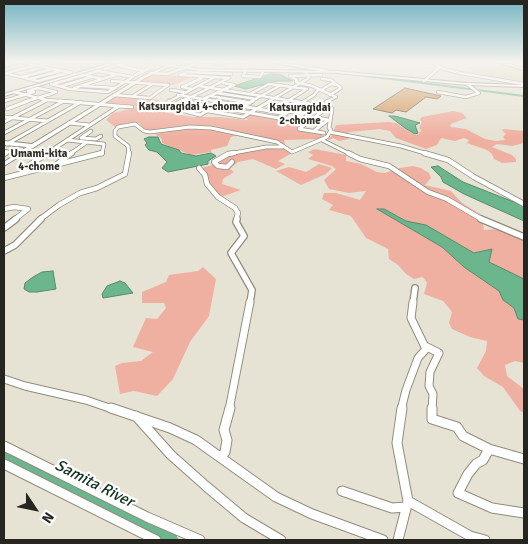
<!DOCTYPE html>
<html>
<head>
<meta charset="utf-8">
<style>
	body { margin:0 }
	#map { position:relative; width:528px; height:544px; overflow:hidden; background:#e6e3d4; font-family:Signika,sans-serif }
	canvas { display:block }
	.frame { position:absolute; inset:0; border:5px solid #272520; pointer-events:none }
	.north { position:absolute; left:10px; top:484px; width:50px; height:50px; -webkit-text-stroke:4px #fff; paint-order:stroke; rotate:124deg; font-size:14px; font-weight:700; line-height:20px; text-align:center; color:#272520 }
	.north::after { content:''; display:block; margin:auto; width:18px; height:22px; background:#272520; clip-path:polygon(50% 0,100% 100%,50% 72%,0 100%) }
</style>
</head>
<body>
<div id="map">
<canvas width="528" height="544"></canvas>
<div class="frame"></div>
<div class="north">N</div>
</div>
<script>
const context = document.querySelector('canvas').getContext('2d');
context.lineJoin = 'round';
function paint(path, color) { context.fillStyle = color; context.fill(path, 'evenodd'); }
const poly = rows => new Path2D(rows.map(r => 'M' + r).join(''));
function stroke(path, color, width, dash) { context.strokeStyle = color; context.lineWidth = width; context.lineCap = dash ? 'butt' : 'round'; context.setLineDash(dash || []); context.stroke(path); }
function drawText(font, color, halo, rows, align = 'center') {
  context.font = font + ' Signika,sans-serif'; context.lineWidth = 4.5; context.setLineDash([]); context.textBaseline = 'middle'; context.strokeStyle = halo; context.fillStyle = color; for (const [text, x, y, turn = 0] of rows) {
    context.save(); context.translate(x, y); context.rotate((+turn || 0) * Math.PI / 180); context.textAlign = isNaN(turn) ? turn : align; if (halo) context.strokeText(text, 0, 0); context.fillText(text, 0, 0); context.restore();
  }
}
const built = poly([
	[62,61,119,61,77,72,42,66],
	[489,65,512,67,524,70,524,80,513,81,468,74,474,71,468,68]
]);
const green = poly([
	[152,74,193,77,173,85,137,83],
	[118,96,160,100,150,105,169,113,192,117,220,117,247,120,248,119,243,118,251,114,283,120,299,125,297,129,323,135,321,139,284,140,285,145,278,141,211,127,152,131,144,129,139,123,115,127,106,120,113,113,137,107,103,104],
	[453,111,462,113,467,118,453,123,450,125,451,127,466,129,485,139,496,141,505,140,503,137,506,134,502,130,503,129,524,131,524,143,512,146,497,144,492,147,512,155,516,159,516,162,502,163,494,159,492,154,487,150,467,143,469,140,464,138,455,141,441,138,437,145,426,149,396,138,390,131,380,129,349,132,347,134,351,136,348,139,339,141,333,138,327,141,332,135,336,125,389,122,396,123,415,135,418,134,421,131,419,127,422,123,420,119,422,117],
	[193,128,212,129,238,135,231,137,227,146,211,150,211,152,191,155,162,143,162,139,155,134],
	[282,147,292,153,278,161,285,164,276,169,253,159,238,162,230,169,234,172,223,179,222,184,241,190,221,197,212,188,202,168,212,165,228,155,266,148],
	[315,149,346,155,346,161,361,164,377,172,385,173,400,168,413,166,421,168,429,173,431,178,425,185,451,191,462,203,491,221,483,224,484,230,498,229,524,240,524,279,489,262,492,250,474,253,426,225,406,221,384,209,378,209,442,247,464,267,499,291,503,300,514,308,518,319,524,320,524,363,515,361,505,365,507,376,524,389,524,413,520,411,503,387,484,376,477,368,486,351,487,341,470,337,452,329,449,323,452,312,443,301,424,294,427,283,423,277,414,279,406,274,398,265,389,259,388,249,366,238,351,216,329,210,333,205,322,199,324,193,336,193,360,200,366,191,349,193,329,189,324,180,336,169,332,166,308,159,313,155,308,152],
	[319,164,332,168,326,174,301,185,276,171,289,167,306,172],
	[203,267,216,279,209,316,190,342,173,379,157,396,134,391,120,394,115,366,122,363,141,361,153,352,133,347,146,318,157,319,166,308,164,303,142,303,142,292,166,282,169,275,198,271]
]);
const water = poly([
	[270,74,279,74,293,81,277,81,246,89,234,86,270,74],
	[389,116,395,116,420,123,415,125,418,133,415,134,405,128,389,116],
	[149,137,158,137,161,144,179,150,181,153,196,156,211,153,216,156,208,161,208,164,168,172,162,168,167,162,157,152,149,150,145,145,147,143,144,139,149,137],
	[438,166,463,182,524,206,524,221,464,194,443,182,441,177,431,167,438,166],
	[377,209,384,209,406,221,426,225,474,253,492,249,489,262,524,279,524,320,518,319,514,308,503,300,499,291,464,267,442,247,377,209],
	[53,271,56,289,37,292,29,292,24,289,25,283,33,277,42,272,53,271],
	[120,281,125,283,133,293,103,298,102,294,107,286,120,281]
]);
const river = poly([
	[264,61,271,61,299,67,357,74,355,75,299,69,264,61],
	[368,75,524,95,524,97,367,77,368,75],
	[4,449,176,535,179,540,156,540,4,461,4,449]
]);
const building = poly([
	[405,88,441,96,437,99,426,97,406,112,396,110,392,113,373,109,405,88]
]);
const streetFar5 = poly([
	[37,61,48,63],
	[207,61,216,63,253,61],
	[270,61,327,71],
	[429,61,444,69,460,73,524,84],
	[42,65,60,61],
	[4,66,21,62,37,65,6,73],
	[39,66,68,72],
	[120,66,145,71],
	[169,66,186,61],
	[105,69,128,62,153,67,135,75],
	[245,72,243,76,260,77,263,72],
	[4,73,38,81,71,72],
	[151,73,167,74,204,61],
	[85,75,102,79],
	[321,75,290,76,297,80,296,82,312,86,336,97],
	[22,77,52,69],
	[229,78,180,75,187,72,231,74],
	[30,79,60,71],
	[322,79,331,80,341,88,330,95],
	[112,81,168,85,150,98,114,95],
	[424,81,440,67],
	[51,84,70,89,108,92,133,77],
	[53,84,98,71,133,77],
	[62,86,91,77],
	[84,86,115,88],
	[199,86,299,102],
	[74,88,115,75],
	[192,89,182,87,202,78],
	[171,90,184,92],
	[321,90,331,84,337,85],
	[14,92,47,100,75,102],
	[438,92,466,97,479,93,467,84],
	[217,93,256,99],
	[250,94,269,84,307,89],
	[178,95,191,97,229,78],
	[133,96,151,85],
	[211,96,246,102],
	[203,99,234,85,223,83],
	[4,101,34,92,28,91,38,88,56,92],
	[183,101,190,102],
	[24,102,54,93],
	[42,102,47,100],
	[168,102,215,77],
	[179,102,191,97,221,102],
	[250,102,281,85],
	[268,102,307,79,309,77,306,72],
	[286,102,307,89],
	[303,102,314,95,319,89],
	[326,102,336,97]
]);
const streetFar4 = poly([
	[169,101,165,105,169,107],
	[183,101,279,118,289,111,303,114],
	[214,101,286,114],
	[239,101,250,103],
	[292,101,328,107,299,129,324,133],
	[175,105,243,117,270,101],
	[119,106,132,107],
	[244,106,253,101],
	[169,107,182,101],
	[169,107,200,115,207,111],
	[7,109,28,101],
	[272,111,288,101],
	[289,111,305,101],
	[4,117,48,121],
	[313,117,328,120,314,131],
	[4,122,45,101],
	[69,123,90,125],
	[304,125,291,122,317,104],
	[91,131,81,138,96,139,101,136],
	[330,132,401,146,428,154],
	[4,133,62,102],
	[67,140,104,144,102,154],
	[322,140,350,154],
	[7,144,81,102],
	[4,151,8,152,4,154],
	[46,154,119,106,60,101],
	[70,154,87,142],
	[129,154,128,146,115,136,115,131,118,127,135,124,144,131,150,132,190,127,211,128,277,142,292,152,327,137,331,130,329,128,332,109,326,102,328,101],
	[228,154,266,147,282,147]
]);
const streetFar3 = poly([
	[348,153,360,159,389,166,428,192,447,199,483,220],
	[424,153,448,160,474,177,524,204],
	[4,154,6,153],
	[232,162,227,167,218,166,214,162,228,154,234,153],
	[58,163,72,153],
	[199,168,205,175,207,184,218,197,235,208,238,213,236,220],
	[27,172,28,166,48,153],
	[4,178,102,153],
	[4,209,14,207,28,209,14,220],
	[39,220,59,205,80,193,97,188,125,174,129,153]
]);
const streetFar2 = poly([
	[237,219,236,222,244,236,231,253,252,290,250,303],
	[481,219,524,237],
	[4,228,16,219],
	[4,251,15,245,41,219],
	[413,303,415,288]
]);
const streetFar1 = poly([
	[425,346,439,353,430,372,429,386,433,394,432,410],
	[4,379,25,386,86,400,115,410],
	[229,410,250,302],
	[401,410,406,390,418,358,426,349,411,318,413,302]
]);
const street = poly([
	[111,408,170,428,196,440,276,497,312,514,383,540],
	[432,408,432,419,457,427,463,436,489,449,524,459],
	[136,416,171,455,207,487,244,518,281,540],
	[4,446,147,517,200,540],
	[489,449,483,460,476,464,468,474,458,493,492,508,524,513],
	[221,457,225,452,227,440,224,430,230,408],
	[4,464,156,540],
	[342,491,392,508,406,507],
	[408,501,470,536,485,540],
	[398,540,408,501,397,443,402,408]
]);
const secondary = poly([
	[11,61,17,61,4,65,4,63,11,61],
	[118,61,124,61,4,96,4,94,118,61],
	[141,61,150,61,200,69,336,71,467,83,524,85,524,87,467,85,336,73,200,71,170,66,145,78,4,166,4,162,27,147,4,145,4,141,32,144,143,76,166,66,141,61],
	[492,61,498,61,524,68,524,70,492,61]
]);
const farNeighbourhoodnames = [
	["Katsuragidai 4-chome",191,107],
	["Katsuragidai",300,108],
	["2-chome",300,121],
	["Umami-kita",39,154],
	["4-chome",39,167]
];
const nearWaternames = [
	["Samita River",94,484,27]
];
paint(built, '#ddd7c1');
paint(green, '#f0b0a1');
paint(water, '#6bb68c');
stroke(water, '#578a6c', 1);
paint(river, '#6bb68c');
paint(building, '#d79f68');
stroke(building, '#73685e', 1);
stroke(streetFar5, '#8f8c7e', 4);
stroke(streetFar4, '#8f8c7e', 4.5);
stroke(streetFar3, '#8f8c7e', 6);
stroke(streetFar2, '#8f8c7e', 8);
stroke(streetFar1, '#8f8c7e', 9);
stroke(street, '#8f8c7e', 11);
stroke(secondary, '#8f8c7e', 2);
stroke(streetFar5, '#fff', 2.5);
stroke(streetFar4, '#fff', 3);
stroke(streetFar3, '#fff', 4.5);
stroke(streetFar2, '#fff', 5.5);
stroke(streetFar1, '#fff', 7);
stroke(street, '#fff', 9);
paint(secondary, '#fff');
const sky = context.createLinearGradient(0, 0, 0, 137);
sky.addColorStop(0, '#76b5c3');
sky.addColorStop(0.45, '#f4f2ec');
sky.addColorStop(1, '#f4f2ec00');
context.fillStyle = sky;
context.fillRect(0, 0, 528, 137);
drawText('bold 11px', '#312e23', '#fff', farNeighbourhoodnames);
drawText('italic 16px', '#113221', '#fff', nearWaternames);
</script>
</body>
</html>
